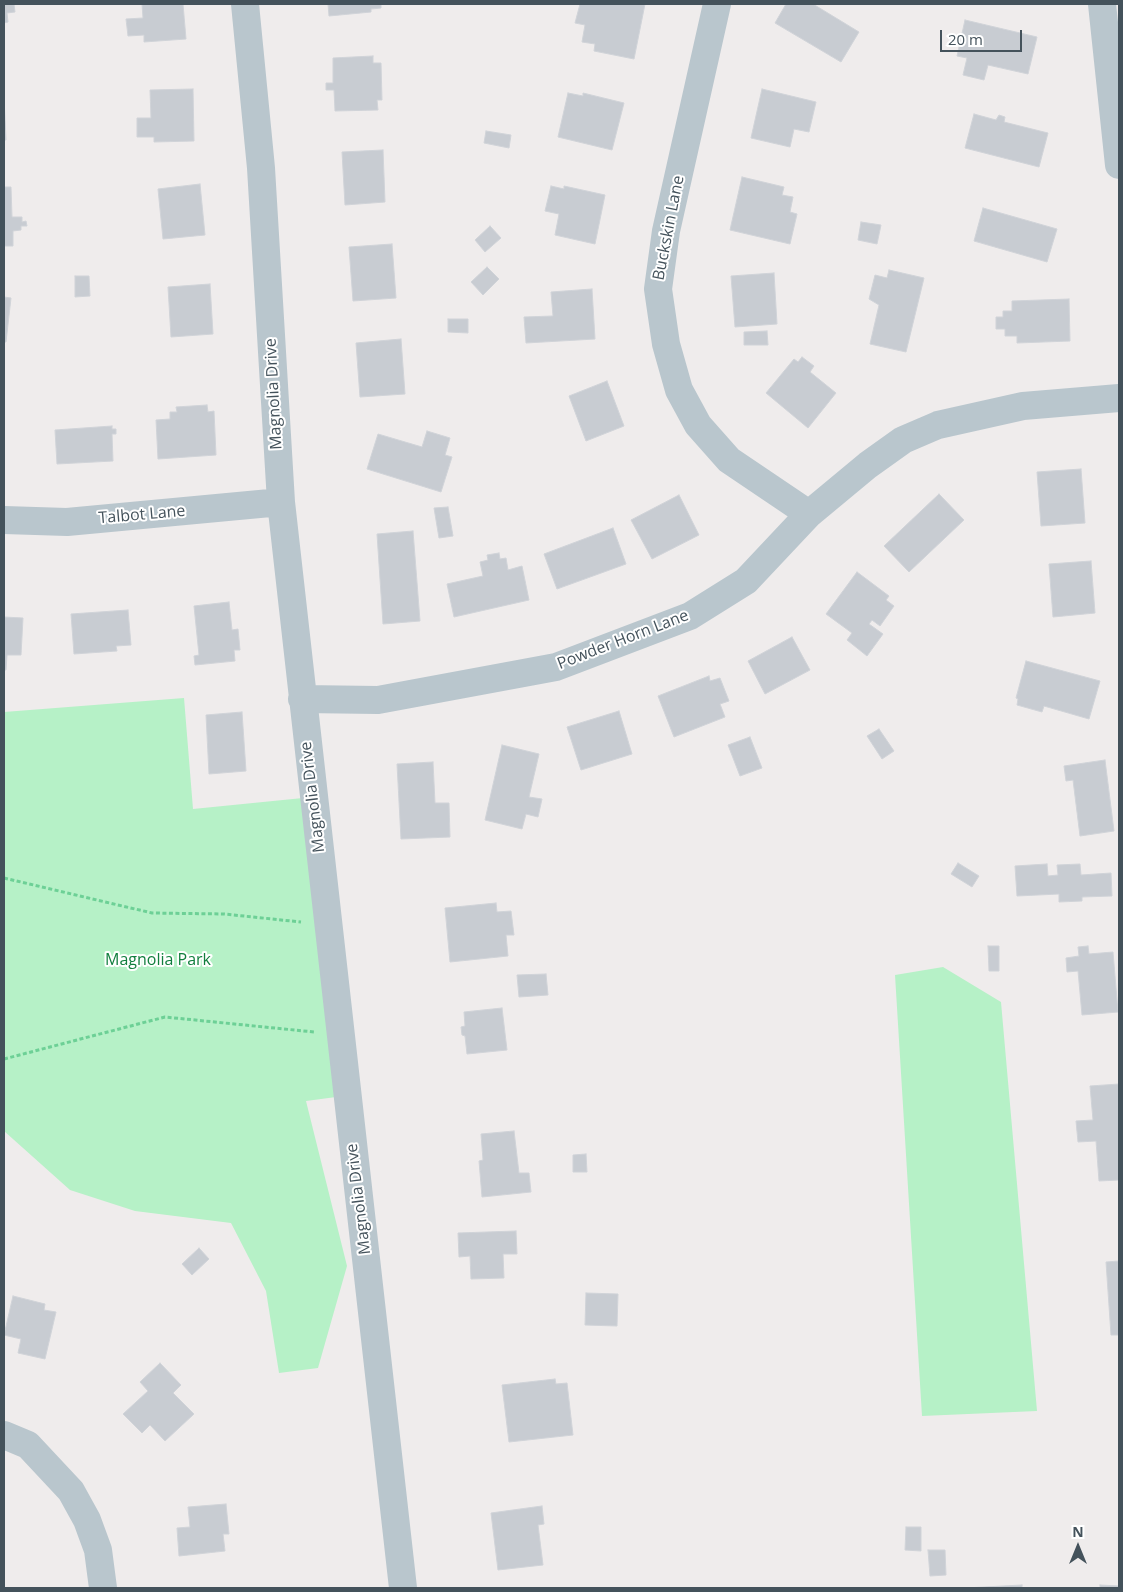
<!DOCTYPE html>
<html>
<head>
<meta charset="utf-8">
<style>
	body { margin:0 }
	#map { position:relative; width:1123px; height:1592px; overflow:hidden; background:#efecec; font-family:"Open Sans",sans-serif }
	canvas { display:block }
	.frame { position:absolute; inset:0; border:5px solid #44525b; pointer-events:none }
	.north { position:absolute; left:1053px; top:1522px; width:50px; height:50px; -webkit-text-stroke:4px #fff; paint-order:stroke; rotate:0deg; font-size:14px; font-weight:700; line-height:20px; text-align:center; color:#44525b }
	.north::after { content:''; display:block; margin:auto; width:18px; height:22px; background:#44525b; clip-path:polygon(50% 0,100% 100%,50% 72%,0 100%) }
	.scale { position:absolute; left:940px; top:30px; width:82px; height:22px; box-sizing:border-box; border:2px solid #44525b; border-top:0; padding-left:6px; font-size:15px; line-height:18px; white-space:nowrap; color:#44525b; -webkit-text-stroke:4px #fff; paint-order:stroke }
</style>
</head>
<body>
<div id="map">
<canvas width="1123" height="1592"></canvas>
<div class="frame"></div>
<div class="north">N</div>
<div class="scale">20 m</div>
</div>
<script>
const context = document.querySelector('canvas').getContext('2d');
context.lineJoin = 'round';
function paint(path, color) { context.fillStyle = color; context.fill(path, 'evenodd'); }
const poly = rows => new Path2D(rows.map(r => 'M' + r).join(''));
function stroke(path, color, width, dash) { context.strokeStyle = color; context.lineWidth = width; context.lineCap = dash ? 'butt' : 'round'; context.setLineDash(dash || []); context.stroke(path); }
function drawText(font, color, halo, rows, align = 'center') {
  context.font = font + ' "Open Sans",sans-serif'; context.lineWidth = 4; context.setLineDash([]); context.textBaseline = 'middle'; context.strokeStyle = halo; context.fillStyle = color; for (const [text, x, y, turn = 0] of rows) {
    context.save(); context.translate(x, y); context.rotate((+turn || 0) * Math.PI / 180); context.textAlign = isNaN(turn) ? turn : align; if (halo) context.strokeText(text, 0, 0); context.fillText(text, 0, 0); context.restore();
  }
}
const green = poly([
	[184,698,193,809,303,798,336,1097,306,1101,347,1266,318,1368,279,1373,266,1291,231,1223,135,1211,70,1190,4,1131,4,712],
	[943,967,1001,1002,1037,1411,922,1416,895,975]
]);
const building = poly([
	[4,4,14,4,15,12,7,13,8,22,4,23,4,4],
	[142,4,183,4,186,39,144,42,144,35,128,36,126,19,143,18,142,4],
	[328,4,381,4,381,8,371,9,371,12,329,16,328,4],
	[580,4,645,4,634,59,594,51,595,44,582,42,585,25,575,23,580,4],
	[786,4,813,4,859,32,841,62,775,23,786,4],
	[965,20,1037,37,1028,74,988,65,984,80,963,75,967,58,957,56,965,20],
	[373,56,373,63,381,63,382,100,377,100,378,110,335,111,334,90,326,90,326,83,333,83,333,58,373,56],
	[193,89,194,141,154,142,154,137,137,137,137,118,151,118,150,90,193,89],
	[762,89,816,102,809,132,794,129,790,147,751,138,762,89],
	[568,93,583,96,583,93,624,103,612,150,558,137,568,93],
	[4,97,6,140,4,140,4,97],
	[974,114,996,120,999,115,1005,117,1004,122,1048,133,1039,167,965,148,974,114],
	[486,131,511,135,509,148,484,143,486,131],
	[383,150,385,202,345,205,342,152,383,150],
	[742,177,784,187,782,195,793,197,790,212,797,214,790,244,730,230,742,177],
	[200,184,205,235,163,239,158,189,200,184],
	[551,186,564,189,564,186,605,195,595,244,555,235,559,214,545,211,551,186],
	[4,187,11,187,12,217,22,217,22,222,26,221,27,226,21,226,21,230,13,231,13,246,4,246,4,187],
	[983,208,1057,229,1047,262,974,241,983,208],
	[861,222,881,225,877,244,858,240,861,222],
	[490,226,501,238,485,252,475,240,490,226],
	[392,244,396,298,353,301,349,247,392,244],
	[487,267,499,279,483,295,471,282,487,267],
	[889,270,924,278,906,352,870,344,879,305,869,299,875,275,887,278,889,270],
	[774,273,777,324,735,327,731,276,774,273],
	[75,276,89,276,90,296,75,297,75,276],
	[210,284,213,334,171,337,168,287,210,284],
	[592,289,595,339,526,343,524,317,553,316,551,292,592,289],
	[4,297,11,298,6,342,4,342,4,297],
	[1069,299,1070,341,1017,343,1017,336,1005,336,1005,329,996,329,996,317,1003,317,1003,311,1012,311,1012,301,1069,299],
	[448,319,468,319,468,333,448,332,448,319],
	[767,331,768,345,744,345,744,332,767,331],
	[401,339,405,394,360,397,356,343,401,339],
	[802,357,814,366,810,372,836,393,808,428,766,393,794,359,798,362,802,357],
	[607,381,624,426,586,441,569,396,607,381],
	[207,405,208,412,214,411,216,455,158,459,156,420,170,419,170,412,177,412,176,407,207,405],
	[112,426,112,429,116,429,116,434,112,434,113,461,57,464,55,430,112,426],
	[427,431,450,438,445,455,452,457,441,492,367,469,378,434,422,447,427,431],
	[1081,469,1085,523,1041,526,1037,472,1081,469],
	[939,494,964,520,909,572,884,546,939,494],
	[679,495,699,535,652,559,631,520,679,495],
	[448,507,453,536,439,538,434,508,448,507],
	[613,528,626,564,557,589,544,554,613,528],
	[413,531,420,621,383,624,377,534,413,531],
	[499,553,500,559,506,558,508,570,522,566,529,600,454,617,447,584,483,576,480,562,488,560,487,555,499,553],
	[1091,561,1095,613,1053,617,1049,564,1091,561],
	[857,572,889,596,886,600,894,606,880,626,872,620,869,624,883,634,867,656,847,640,852,633,826,614,857,572],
	[229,602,232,630,238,629,240,650,234,650,235,661,195,665,194,656,199,655,194,606,229,602],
	[128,610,131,645,116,646,117,651,74,654,71,614,128,610],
	[4,617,23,618,21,655,7,655,6,670,4,670,4,617],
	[792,637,810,670,765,694,748,661,792,637],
	[1026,661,1100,681,1089,719,1044,706,1042,712,1017,705,1018,699,1016,698,1026,661],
	[709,676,710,681,720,678,729,701,720,704,725,717,674,737,658,696,709,676],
	[619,711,632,754,581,770,567,727,619,711],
	[242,712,246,771,209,774,206,715,242,712],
	[879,729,894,751,882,759,867,736,879,729],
	[750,737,762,768,740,776,728,745,750,737],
	[502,745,539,754,529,797,542,799,538,817,526,814,522,829,485,820,502,745],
	[1105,760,1114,831,1080,836,1073,780,1066,781,1064,766,1105,760],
	[433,762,435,803,449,803,450,837,401,839,397,764,433,762],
	[958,863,979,876,972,887,951,874,958,863],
	[1047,864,1048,876,1058,875,1057,865,1080,864,1081,875,1111,873,1112,896,1082,897,1082,901,1059,902,1059,894,1017,896,1015,866,1047,864],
	[496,903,497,912,511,911,514,935,506,935,508,956,450,962,445,908,496,903],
	[988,946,999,946,999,971,989,971,988,946],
	[1088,946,1089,954,1113,952,1118,1012,1082,1015,1078,971,1067,972,1066,958,1079,956,1078,947,1088,946],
	[546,974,548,995,519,997,517,975,546,974],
	[502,1008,507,1050,467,1054,465,1036,462,1035,461,1027,465,1026,464,1012,502,1008],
	[1119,1084,1119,1180,1099,1181,1096,1141,1078,1142,1076,1121,1093,1120,1090,1086,1119,1084],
	[514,1131,519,1173,529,1173,531,1192,482,1197,479,1161,483,1160,481,1134,514,1131],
	[586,1154,587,1172,573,1172,573,1155,586,1154],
	[516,1231,517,1254,503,1254,504,1278,471,1279,470,1256,459,1257,458,1233,516,1231],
	[199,1248,209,1259,192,1275,182,1264,199,1248],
	[1119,1261,1119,1335,1111,1335,1106,1262,1119,1261],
	[586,1293,618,1294,617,1326,585,1325,586,1293],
	[13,1296,45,1304,44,1310,56,1312,45,1359,18,1353,21,1339,4,1335,13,1296],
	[160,1363,181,1385,173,1393,194,1414,165,1441,150,1425,142,1433,123,1414,148,1391,140,1382,160,1363],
	[555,1379,556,1384,567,1383,573,1435,509,1442,502,1385,555,1379],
	[226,1504,229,1534,223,1534,225,1551,179,1556,177,1528,190,1527,188,1507,226,1504],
	[542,1506,544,1524,538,1525,543,1565,498,1570,491,1513,542,1506],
	[906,1527,921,1527,921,1551,905,1550,906,1527],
	[928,1550,945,1550,946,1575,930,1576,928,1550],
	[1022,1585,1022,1588,965,1588,1022,1585],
	[1100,1585,1119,1586,1119,1588,1100,1588,1100,1585]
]);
const path = poly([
	[4,878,152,913,224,914,301,922],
	[4,1059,165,1017,314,1032]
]);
const minor = poly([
	[245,4,261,168,281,502,403,1588],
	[717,4,666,231,658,289,666,344,679,390,698,425,729,460,809,514],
	[1102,4,1119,165],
	[4,520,67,522,281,502],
	[302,699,378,700,556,667,690,616,746,581,809,514,868,465,903,440,938,425,1023,406,1119,398],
	[4,1435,28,1445,71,1491,87,1520,98,1550,103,1588]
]);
const streetNames = [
	["Buckskin Lane",669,228,-79],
	["Magnolia Drive",274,394,-93],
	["Talbot Lane",142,515,-5],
	["Powder Horn Lane",623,640,-21],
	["Magnolia Drive",313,797,-97],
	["Magnolia Drive",359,1199,-97]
];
const parkNames = [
	["Magnolia Park",158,960]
];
paint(green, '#b6f1c7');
paint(building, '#c8ccd2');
stroke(building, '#d0d3d8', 1);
stroke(path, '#6dd096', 3, [4, 2.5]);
stroke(minor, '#b9c6cd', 28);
drawText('16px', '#44525b', '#fff', streetNames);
drawText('16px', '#117f3e', '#fff', parkNames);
</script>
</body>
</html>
